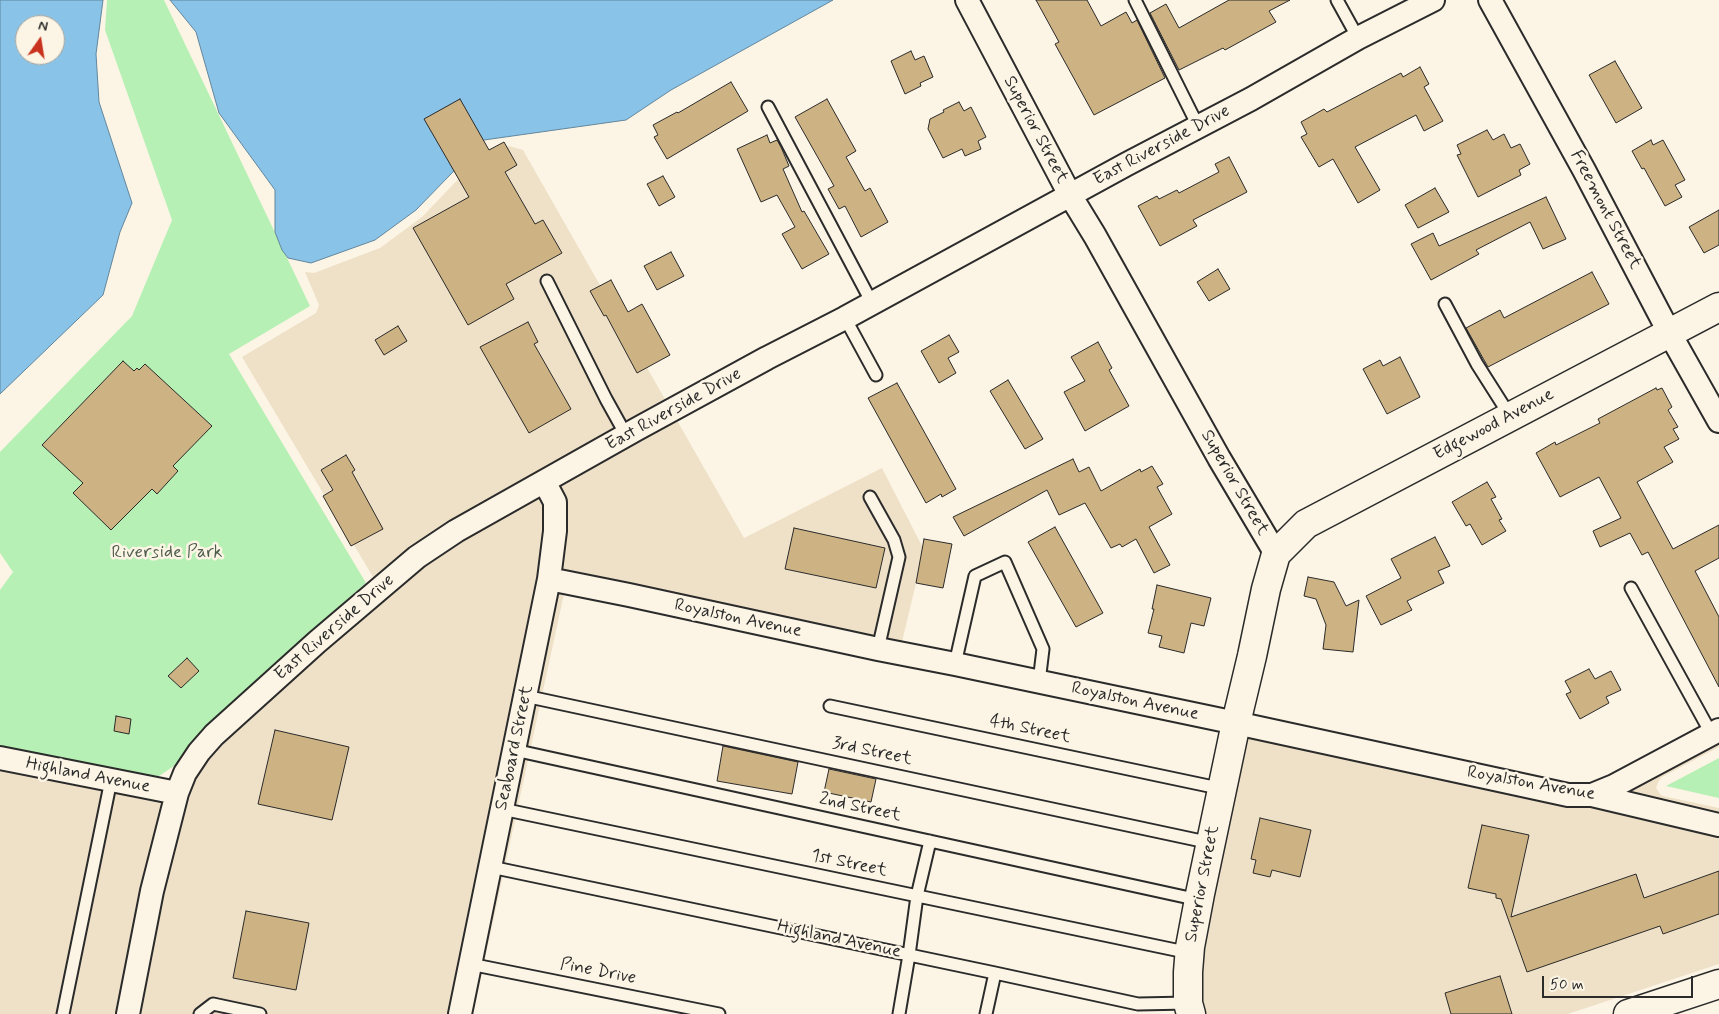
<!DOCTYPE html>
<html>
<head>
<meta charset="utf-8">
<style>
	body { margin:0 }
	#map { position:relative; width:1719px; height:1014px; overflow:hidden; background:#fcf5e5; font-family:Mynerve,sans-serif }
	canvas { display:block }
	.north { position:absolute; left:15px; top:15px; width:50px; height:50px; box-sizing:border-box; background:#fcf5e5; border:1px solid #a8a49b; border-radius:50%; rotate:13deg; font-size:14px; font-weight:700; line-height:20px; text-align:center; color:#2b2b2b }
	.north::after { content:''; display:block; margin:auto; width:18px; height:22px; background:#c8321e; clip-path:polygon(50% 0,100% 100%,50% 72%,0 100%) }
	.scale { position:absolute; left:1542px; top:976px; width:151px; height:22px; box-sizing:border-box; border:2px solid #2b2b2b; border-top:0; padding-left:6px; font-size:15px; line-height:18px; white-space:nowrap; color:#2b2b2b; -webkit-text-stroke:4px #fcf5e5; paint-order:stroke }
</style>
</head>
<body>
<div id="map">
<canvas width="1719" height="1014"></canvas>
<div class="north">N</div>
<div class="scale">50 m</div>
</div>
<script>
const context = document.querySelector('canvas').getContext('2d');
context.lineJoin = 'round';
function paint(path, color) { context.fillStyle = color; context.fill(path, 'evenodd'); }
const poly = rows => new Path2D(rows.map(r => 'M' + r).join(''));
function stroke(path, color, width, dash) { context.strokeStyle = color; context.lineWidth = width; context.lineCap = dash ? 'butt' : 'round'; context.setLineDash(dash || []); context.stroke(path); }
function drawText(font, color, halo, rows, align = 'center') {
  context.font = font + ' Mynerve,sans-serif'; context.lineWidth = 5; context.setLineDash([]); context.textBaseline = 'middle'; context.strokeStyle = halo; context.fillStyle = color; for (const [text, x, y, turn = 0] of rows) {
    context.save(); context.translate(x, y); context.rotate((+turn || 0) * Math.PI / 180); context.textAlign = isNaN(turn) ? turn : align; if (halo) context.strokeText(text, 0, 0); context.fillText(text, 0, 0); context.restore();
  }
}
const built = poly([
	[509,146,523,150,744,538,882,468,924,550,899,654,567,580,473,1014,0,1014,0,762,161,787,184,770,375,583,373,577,242,357,316,313,319,305,305,272,314,273,380,248,422,217,487,149],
	[1249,733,1558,798,1719,740,1719,747,1662,777,1658,782,1656,788,1661,795,1663,796,1719,808,1719,964,1568,1014,1202,1014,1199,986,1209,901]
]);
const green = poly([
	[107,0,164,0,310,306,229,354,366,583,207,726,180,762,156,778,0,751,0,590,13,572,0,553,0,452,132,316,172,220,105,30],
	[1719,758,1719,798,1666,786]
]);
const water = poly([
	[0,0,103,0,96,54,99,102,132,203,120,232,103,295,0,394,0,0],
	[25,25,55,25,55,55,25,55,25,25],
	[170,0,833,0,671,90,626,120,484,140,416,210,375,240,311,263,288,258,282,250,275,232,275,190,219,113,196,32,170,0]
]);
const building = poly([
	[1036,0,1087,0,1101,26,1126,12,1132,23,1137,20,1165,78,1094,115,1055,44,1059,42,1036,0],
	[1229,0,1290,0,1269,11,1276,22,1225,50,1223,48,1179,70,1150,13,1166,4,1179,28,1229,0],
	[911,51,915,60,924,56,933,77,920,83,921,86,905,94,891,61,911,51],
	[1615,61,1642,108,1616,123,1589,75,1615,61],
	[1420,67,1429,84,1424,87,1443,121,1424,131,1416,115,1355,147,1380,190,1358,203,1333,159,1319,167,1301,137,1307,134,1301,122,1324,109,1327,112,1401,73,1403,77,1420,67],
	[731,82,748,111,667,159,654,137,658,135,653,125,677,112,678,113,731,82],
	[460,99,489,150,504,142,517,165,505,172,535,224,543,220,562,253,506,284,514,299,468,325,413,228,469,197,424,119,460,99],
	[827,99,856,151,846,157,865,191,870,188,888,222,861,237,845,206,839,209,828,189,834,186,795,117,827,99],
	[959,102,964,111,971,107,986,137,978,141,981,149,965,156,962,149,943,158,928,129,930,119,944,112,943,110,959,102],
	[1487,130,1493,140,1504,134,1511,148,1520,144,1530,164,1519,170,1521,175,1478,197,1457,155,1461,154,1457,145,1487,130],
	[767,135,770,143,777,140,781,147,789,166,783,169,802,212,804,211,829,254,802,269,782,234,795,227,777,195,761,202,737,149,767,135],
	[1651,140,1653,145,1663,140,1685,180,1675,185,1682,197,1665,206,1644,168,1642,169,1632,151,1651,140],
	[1229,157,1247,192,1193,220,1197,226,1160,246,1138,206,1157,196,1159,199,1177,190,1179,193,1219,172,1215,164,1229,157],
	[663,176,675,197,659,206,647,184,663,176],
	[1435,188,1449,212,1418,228,1405,205,1435,188],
	[1546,197,1566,239,1543,249,1530,222,1476,250,1479,254,1431,280,1411,244,1433,233,1439,246,1546,197],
	[1719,210,1719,245,1704,253,1689,227,1719,210],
	[671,252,684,276,657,290,644,266,671,252],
	[1218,269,1230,289,1209,301,1197,282,1218,269],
	[1592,272,1609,304,1488,367,1466,328,1500,310,1504,318,1592,272],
	[611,280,628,312,642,304,670,355,637,373,606,315,604,316,590,291,611,280],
	[528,322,538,342,534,344,571,409,529,433,480,347,528,322],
	[398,326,407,341,384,355,375,340,398,326],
	[949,335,959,352,948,358,956,373,939,383,921,351,949,335],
	[1098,342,1112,368,1109,370,1129,406,1085,431,1064,392,1085,381,1071,357,1098,342],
	[1400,357,1420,397,1387,414,1363,369,1380,360,1383,366,1400,357],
	[123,361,134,371,137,368,139,370,145,364,212,426,173,466,178,471,157,494,152,489,111,530,73,493,83,483,42,445,123,361],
	[1008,380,1043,439,1025,449,990,391,1008,380],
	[897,383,956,489,942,497,941,494,926,503,868,398,897,383],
	[1656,388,1657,390,1662,388,1672,407,1668,410,1678,427,1673,429,1679,439,1664,447,1673,462,1637,482,1673,549,1719,525,1719,558,1695,571,1719,617,1719,687,1648,552,1642,555,1630,533,1600,547,1593,531,1621,518,1599,477,1560,497,1536,453,1555,442,1556,445,1600,423,1598,419,1656,388],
	[346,455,355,470,352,472,383,529,351,546,323,496,333,490,321,470,346,455],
	[1073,459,1079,472,1089,467,1101,491,1140,469,1141,472,1152,466,1163,484,1157,487,1172,514,1149,527,1170,565,1154,573,1136,539,1122,547,1120,544,1111,548,1085,503,1059,515,1047,490,964,536,953,517,1073,459],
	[1487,482,1496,497,1491,499,1502,519,1499,520,1506,531,1482,545,1470,524,1466,526,1452,502,1487,482],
	[1055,527,1103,613,1076,627,1028,542,1055,527],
	[794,528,885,548,876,588,785,569,794,528],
	[1435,537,1450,566,1438,571,1444,583,1407,601,1412,610,1381,625,1366,596,1401,578,1391,559,1435,537],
	[924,539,952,544,943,588,916,583,924,539],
	[1308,577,1334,582,1346,606,1359,600,1353,652,1323,649,1326,625,1316,599,1304,596,1308,577],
	[1157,585,1211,598,1204,626,1191,623,1184,653,1159,647,1162,636,1148,633,1154,609,1152,609,1157,585],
	[187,658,199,671,181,688,168,676,187,658],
	[1589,669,1595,679,1611,671,1621,690,1606,697,1609,703,1580,719,1566,694,1571,692,1565,681,1589,669],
	[116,716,131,719,129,734,114,731,116,716],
	[275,730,349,747,332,820,258,804,275,730],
	[723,746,798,762,792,794,717,781,723,746],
	[829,769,876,779,871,802,824,792,829,769],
	[1260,818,1311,830,1300,877,1272,870,1270,877,1253,873,1256,860,1251,859,1260,818],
	[1482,825,1529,835,1511,917,1636,874,1644,898,1719,871,1719,914,1663,934,1660,926,1527,972,1501,899,1496,898,1496,894,1468,888,1482,825],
	[246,911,309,923,296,990,233,978,246,911],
	[1500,976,1512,1014,1451,1014,1445,993,1500,976]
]);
const service = poly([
	[1135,0,1198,126],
	[1337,0,1358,38],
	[768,107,872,303],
	[547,281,606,399,626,435],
	[1445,304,1477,364,1510,416],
	[845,318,876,375],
	[870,497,894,540,899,557,878,649],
	[1631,588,1712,735],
	[955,664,975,576,1005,562,1043,649,1039,682],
	[525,696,1211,843],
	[830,706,1223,789],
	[514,750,1199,900],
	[502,809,1190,953],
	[491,867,995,973,1138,1004,1188,1003],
	[470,964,719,1014],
	[63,1014,111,780],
	[200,1014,213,1004,260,1014],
	[899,1014,909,955,917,896,930,841],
	[986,1014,995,973]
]);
const minor = poly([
	[967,0,1070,195,1095,236,1219,458,1276,554],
	[1490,0,1584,170,1670,334,1719,421],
	[549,579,629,595,878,649,955,664,1236,723,1568,795,1592,795,1719,825],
	[0,758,177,793],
	[1592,795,1614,786,1719,730],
	[128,1014,152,891,177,793,185,773,199,752,214,735,317,642,417,557,456,531,637,429,767,358,845,318,1127,164,1251,99,1358,38,1433,0],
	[460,1014,549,579,555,531,555,502,545,483]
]);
const tertiary = poly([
	[1191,1014,1188,1003,1188,972,1190,947,1200,894,1236,723,1252,656,1266,589,1276,554,1306,524,1719,307]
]);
const primary = poly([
	[1628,1014,1719,984]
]);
const streetNames = [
	["Superior Street",1035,130,62],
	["East Riverside Drive",1162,146,-28],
	["Freemont Street",1605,210,62],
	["East Riverside Drive",674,410,-29],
	["Edgewood Avenue",1494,425,-28],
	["Superior Street",1234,483,60],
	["Royalston Avenue",738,619,12],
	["East Riverside Drive",335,628,-41],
	["Royalston Avenue",1135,702,12],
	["4th Street",1030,730,12],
	["Seaboard Street",515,748,-78],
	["3rd Street",872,752,12],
	["Highland Avenue",88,776,11],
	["Royalston Avenue",1531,784,10],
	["2nd Street",860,808,12],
	["1st Street",849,864,12],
	["Superior Street",1203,884,-79],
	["Highland Avenue",839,940,12],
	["Pine Drive",598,972,11]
];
const parkNames = [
	["Riverside Park",167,553]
];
paint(built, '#eee1c8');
paint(green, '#b6f0b4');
paint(water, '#89c3e8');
stroke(water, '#63869c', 1);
paint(building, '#cdb283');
stroke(building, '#2b2b2b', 1);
stroke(service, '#2b2b2b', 15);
stroke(minor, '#2b2b2b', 26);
stroke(tertiary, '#2b2b2b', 31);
stroke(primary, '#2b2b2b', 31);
stroke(service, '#fcf5e5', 11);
stroke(minor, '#fcf5e5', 22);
stroke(tertiary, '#fcf5e5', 28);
stroke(primary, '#fcf5e5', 28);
drawText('18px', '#2b2b2b', '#fcf5e5', streetNames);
drawText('18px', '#4e5c4d', '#fcf5e5', parkNames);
</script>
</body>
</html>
